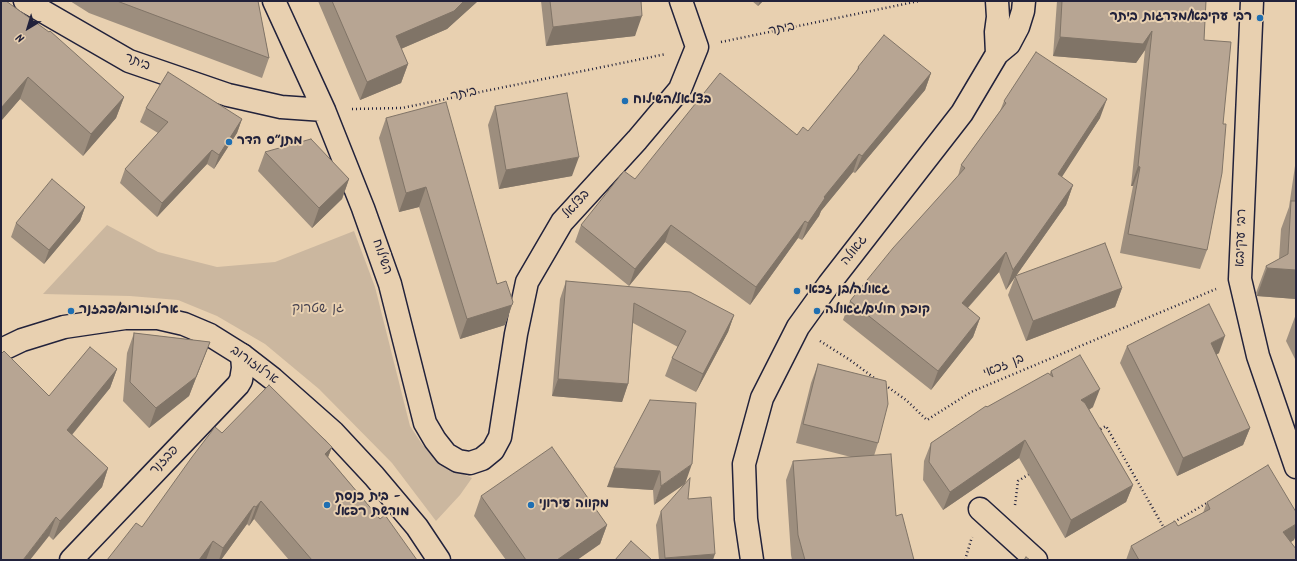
<!DOCTYPE html>
<html>
<head>
<meta charset="utf-8">
<style>
	body { margin:0 }
	#map { position:relative; width:1297px; height:561px; overflow:hidden; background:#e8d0b0; font-family:Kalam,sans-serif }
	canvas { display:block }
	.frame { position:absolute; inset:0; border:2px solid #22223b; pointer-events:none }
	.north { position:absolute; left:8px; top:8px; width:40px; height:40px; -webkit-text-stroke:3px #e8d0b0; paint-order:stroke; rotate:218deg; font-size:11px; font-weight:700; line-height:16px; text-align:center; color:#22223b }
	.north::after { content:''; display:block; margin:auto; width:14px; height:18px; background:#22223b; clip-path:polygon(50% 0,100% 100%,50% 72%,0 100%) }
</style>
</head>
<body>
<div id="map">
<canvas width="1297" height="561"></canvas>
<div class="frame"></div>
<div class="north">N</div>
</div>
<script>
const context = document.querySelector('canvas').getContext('2d');
context.lineJoin = 'round';
function paint(path, color) { context.fillStyle = color; context.fill(path, 'evenodd'); }
const poly = rows => new Path2D(rows.map(r => 'M' + r).join(''));
function stroke(path, color, width, dash) { context.strokeStyle = color; context.lineWidth = width; context.lineCap = dash ? 'butt' : 'round'; context.setLineDash(dash || []); context.stroke(path); }
function drawText(font, color, halo, rows, align = 'center') {
  context.font = font + ' Kalam,"Playpen Sans Hebrew",sans-serif'; context.lineWidth = 4; context.setLineDash([]); context.textBaseline = 'middle'; context.strokeStyle = halo; context.fillStyle = color; for (const [text, x, y, turn = 0] of rows) {
    context.save(); context.translate(x, y); context.rotate((+turn || 0) * Math.PI / 180); context.textAlign = isNaN(turn) ? turn : align; if (halo) context.strokeText(text, 0, 0); context.fillText(text, 0, 0); context.restore();
  }
}
const green = poly([
	[107,225,158,252,217,267,275,262,354,231,375,287,410,426,422,444,435,459,453,469,472,478,460,495,436,521,392,463,319,389,265,344,217,316,178,300,130,296,43,294]
]);
const path = poly([
	[721,42,919,1],
	[352,109,402,108,666,54],
	[820,341,850,360,877,380],
	[885,385,906,400,927,420,971,392,1216,289],
	[1097,431,1106,426,1164,528,1166,527],
	[1015,505,1018,481,1031,473],
	[1174,522,1207,503],
	[965,560,972,537]
]);
const street = poly([
	[25,1,129,61,228,95,281,107,324,110],
	[274,1,324,110,363,208,390,284,425,423,435,440,446,454,458,461,470,463,482,459,493,450,500,437,516,334,527,282,562,222,637,140,680,89,697,47,681,1],
	[1252,1,1240,279,1258,356,1296,467],
	[980,509,1036,560],
	[71,560,238,385,241,380,243,368,242,355]
]);
const secondary = poly([
	[997,1,998,17,996,32,997,54],
	[1,350,22,340,64,327,125,318,158,318,184,324,210,335,242,355,273,379,333,432,374,476,417,527,439,560],
	[752,560,746,519,744,464,762,398,798,327,829,284,962,113,997,54,1009,44,1018,27,1023,11,1024,1]
]);
const wall = poly([
	[1,1,124,97,116,118,83,156,20,99,1,121],
	[70,1,258,1,269,58,262,78,89,13],
	[318,1,478,1,447,29,401,49,408,64,401,83,360,100],
	[541,1,641,1,635,36,546,46],
	[752,1,763,1,758,6],
	[1057,1,1206,1,1204,40,1207,250,1200,269,1120,253,1133,186,1131,186,1145,50,1136,63,1053,56],
	[858,67,931,73,925,90,855,173,853,172,821,211,819,216,802,240,798,238,750,305,665,242,629,286,575,242,581,225,635,179,797,135,808,131,856,72],
	[1004,101,1100,118,1061,177,1073,185,1066,205,1016,276,1122,288,1115,307,1026,341,1008,295,1015,277,1006,290,999,272,968,308,980,318,973,337,931,390,843,320,850,301,958,176,961,165,1000,111],
	[495,106,572,176,499,189,488,125],
	[146,108,242,119,237,133,214,169,207,164,157,217,120,183,125,169,158,133,140,122],
	[386,118,512,305,505,325,460,339,419,207,399,212,379,138],
	[265,152,349,179,342,199,312,228,258,171],
	[1296,159,1296,299,1257,296,1256,293,1266,266,1279,259,1281,229,1289,207],
	[85,207,80,221,44,264,11,237,16,223],
	[566,281,734,315,728,332,696,392,665,376,672,358,678,347,633,323,628,384,622,402,552,396,560,299],
	[1296,314,1296,361,1286,341],
	[134,333,210,342,189,396,149,428,123,401,127,353],
	[1127,346,1219,353,1216,355,1250,428,1243,445,1177,476,1120,363],
	[818,364,878,443,874,456,896,516,914,560,792,560,791,555,786,480,793,461,851,457,796,443,811,383],
	[117,369,110,388,72,435,108,468,102,487,53,540,49,536,49,396],
	[1051,371,1093,407,1089,410,1133,485,1126,502,1065,538,1019,458,943,510,923,480,924,461,931,443,987,407,1049,375],
	[696,403,654,505,653,490,607,487],
	[222,433,332,447,328,457,380,519,417,560,289,560,254,519,249,526,247,524,221,560,208,560,207,559,206,560,107,560,142,527],
	[481,496,607,525,600,544,577,560,506,560,474,516],
	[688,499,713,560,659,560,656,525,661,511],
	[1207,502,1294,540,1291,542,1296,560,1126,560,1131,546,1178,526,1203,513]
]);
const shadedWall = poly([
	[464,1,478,1,447,29,389,54,396,36],
	[760,1,763,1,758,6],
	[642,16,635,36,546,46,553,27],
	[1152,31,1145,50,1136,63,1053,56,1060,37],
	[408,64,401,83,360,100,367,82],
	[931,73,925,90,855,173,862,156],
	[28,77,20,99,1,121,1,108],
	[124,97,116,118,83,156,91,134],
	[1107,99,1100,118,1051,194,1058,174],
	[242,119,237,133,214,169,219,155],
	[212,150,207,164,157,217,162,203],
	[859,154,853,172,821,211,819,216,802,240,808,223,824,197],
	[579,157,572,176,499,189,506,170],
	[1138,166,1140,167,1133,186,1131,186],
	[349,179,342,199,312,228,319,208],
	[1073,185,1066,205,1006,290,1013,270],
	[426,187,419,207,399,212,406,193],
	[85,207,80,221,44,264,49,250],
	[805,221,798,238,750,305,756,287],
	[671,225,665,242,629,286,635,269],
	[1006,252,999,272,955,322,962,303],
	[1267,268,1296,270,1296,299,1257,296],
	[1122,288,1115,307,1026,341,1033,321],
	[512,305,505,325,460,339,467,319],
	[734,315,728,332,696,392,703,374],
	[980,318,973,337,931,390,938,371],
	[1225,336,1219,353,1205,361,1211,343],
	[210,342,189,396,149,428,156,408],
	[117,369,110,388,60,449,67,430],
	[558,379,628,384,622,402,552,396],
	[1100,389,1093,407,1075,418,1081,400],
	[1250,428,1243,445,1177,476,1183,458],
	[1025,440,1019,458,943,510,950,492],
	[332,447,325,465,325,454],
	[692,464,685,484,654,505,661,486],
	[108,468,102,487,53,540,60,521],
	[614,468,660,471,653,490,607,487],
	[1133,485,1126,502,1065,538,1071,520],
	[261,501,254,519,249,526,256,507],
	[254,506,247,524,221,560,219,560,223,548],
	[56,517,49,536,30,560,23,560],
	[1296,524,1296,536,1294,540,1276,551,1283,532],
	[607,525,600,544,577,560,557,560],
	[213,541,206,560,199,560],
	[715,554,713,560,664,560,665,558]
]);
const building = poly([
	[1,1,6,1,49,32,50,31,124,97,91,134,28,77,1,108,1,1],
	[117,1,258,1,269,58,117,1],
	[332,1,464,1,454,11,396,36,408,64,367,82,332,1],
	[550,1,641,1,642,16,553,27,550,1],
	[1062,1,1206,1,1204,40,1231,42,1223,124,1226,124,1222,173,1207,250,1128,234,1140,167,1138,166,1152,31,1143,44,1060,37,1062,1],
	[884,35,931,73,862,156,859,154,824,197,825,198,808,223,805,221,756,287,671,225,635,269,581,225,624,171,635,179,720,73,797,135,803,127,808,131,859,68,858,67,884,35],
	[1036,52,1107,99,1058,174,1073,185,1013,270,1006,252,962,303,980,318,938,371,850,301,893,248,965,168,961,165,1006,103,1004,101,1036,52],
	[168,72,242,119,219,155,212,150,162,203,125,169,168,122,146,108,168,72],
	[567,93,579,157,506,170,495,106,567,93],
	[446,102,497,284,506,281,513,302,512,305,467,319,426,187,406,193,386,118,446,102],
	[311,139,349,179,319,208,265,152,311,139],
	[52,179,85,207,49,250,16,223,52,179],
	[1291,201,1296,201,1296,270,1267,268,1266,266,1288,254,1291,201],
	[1105,243,1122,288,1033,321,1015,276,1105,243],
	[566,281,690,292,734,315,703,374,672,358,686,331,634,303,628,384,558,379,566,281],
	[1209,304,1225,336,1211,343,1250,428,1183,458,1127,346,1209,304],
	[134,333,210,342,196,377,156,408,130,382,134,333],
	[90,347,117,369,67,430,108,468,60,521,56,517,23,560,1,560,1,354,4,351,49,396,90,347],
	[1080,355,1100,389,1081,400,1085,403,1133,485,1071,520,1025,440,950,492,929,462,931,443,986,406,987,407,1048,373,1053,377,1051,371,1080,355],
	[818,364,886,381,888,404,878,443,803,424,818,364],
	[269,385,332,447,325,454,380,519,385,515,417,560,312,560,261,501,256,507,254,506,223,548,213,541,199,560,107,560,136,523,142,527,192,457,215,427,222,433,269,385],
	[650,400,696,403,692,464,661,486,660,471,614,468,650,400],
	[552,447,607,525,557,560,526,560,481,496,552,447],
	[891,454,896,516,902,514,914,560,805,560,798,535,793,461,891,454],
	[1268,465,1296,512,1296,524,1283,532,1296,549,1296,560,1139,560,1131,546,1175,521,1178,526,1210,509,1207,502,1268,465],
	[690,478,688,499,711,497,715,554,665,558,661,511,690,478],
	[631,541,652,560,615,560,631,541],
	[1026,557,1030,560,1024,560,1026,557]
]);
const markers = [
	[1260,18,4,"#1f6fb2"],
	[625,101,4,"#1f6fb2"],
	[229,142,4,"#1f6fb2"],
	[797,291,4,"#1f6fb2"],
	[71,311,4,"#1f6fb2"],
	[817,311,4,"#1f6fb2"],
	[327,505,4,"#1f6fb2"],
	[531,505,4,"#1f6fb2"]
];
const poiNames = [
	["רבי עקיבא/מדרגות ביתר",1252,18,"right"],
	["בצלאל/השילוח",633,101],
	["מתנ״ס הדר",237,142],
	["גאולה/בן זכאי",805,291],
	["ארלוזורוב/פבזנר",79,311],
	["קופת חולים/גאולה",825,311],
	["בית כנסת -",335,498],
	["מורשת רפאל",335,513],
	["מקווה עירוני",539,505]
];
const streetNames = [
	["ביתר",782,30,-12],
	["ביתר",137,63,22],
	["ביתר",464,95,-12],
	["בצלאל",577,205,-48],
	["רבי עקיבא",1242,238,-88],
	["גאולה",855,251,-52],
	["השילוח",381,257,71],
	["ארלוזורוב",254,366,36],
	["בן זכאי",1004,367,-23],
	["פבזנר",165,461,-46]
];
const parkNames = [
	["גן שטרוק",318,310]
];
paint(green, '#cbb79f');
stroke(street, '#22223b', 25);
stroke(secondary, '#22223b', 25);
stroke(path, '#22223b', 2.5, [1, 3]);
stroke(street, '#e8d0b0', 22);
stroke(secondary, '#e8d0b0', 22);
paint(wall, '#9d8e7e');
paint(shadedWall, '#807467');
paint(building, '#b7a593');
stroke(building, '#807467', 1);
for (const [x, y, r, color] of markers) { const dot = new Path2D(); dot.arc(x, y, r, 0, 2 * Math.PI); context.fillStyle = color; context.fill(dot); stroke(dot, '#e8d0b0', 1.5); }
drawText('bold 13px', '#22223b', '#e8d0b0', poiNames, 'left');
drawText('13px', '#22223b', '#e8d0b0', streetNames);
drawText('13px', '#44404f', '#e8d0b0', parkNames);
</script>
</body>
</html>
